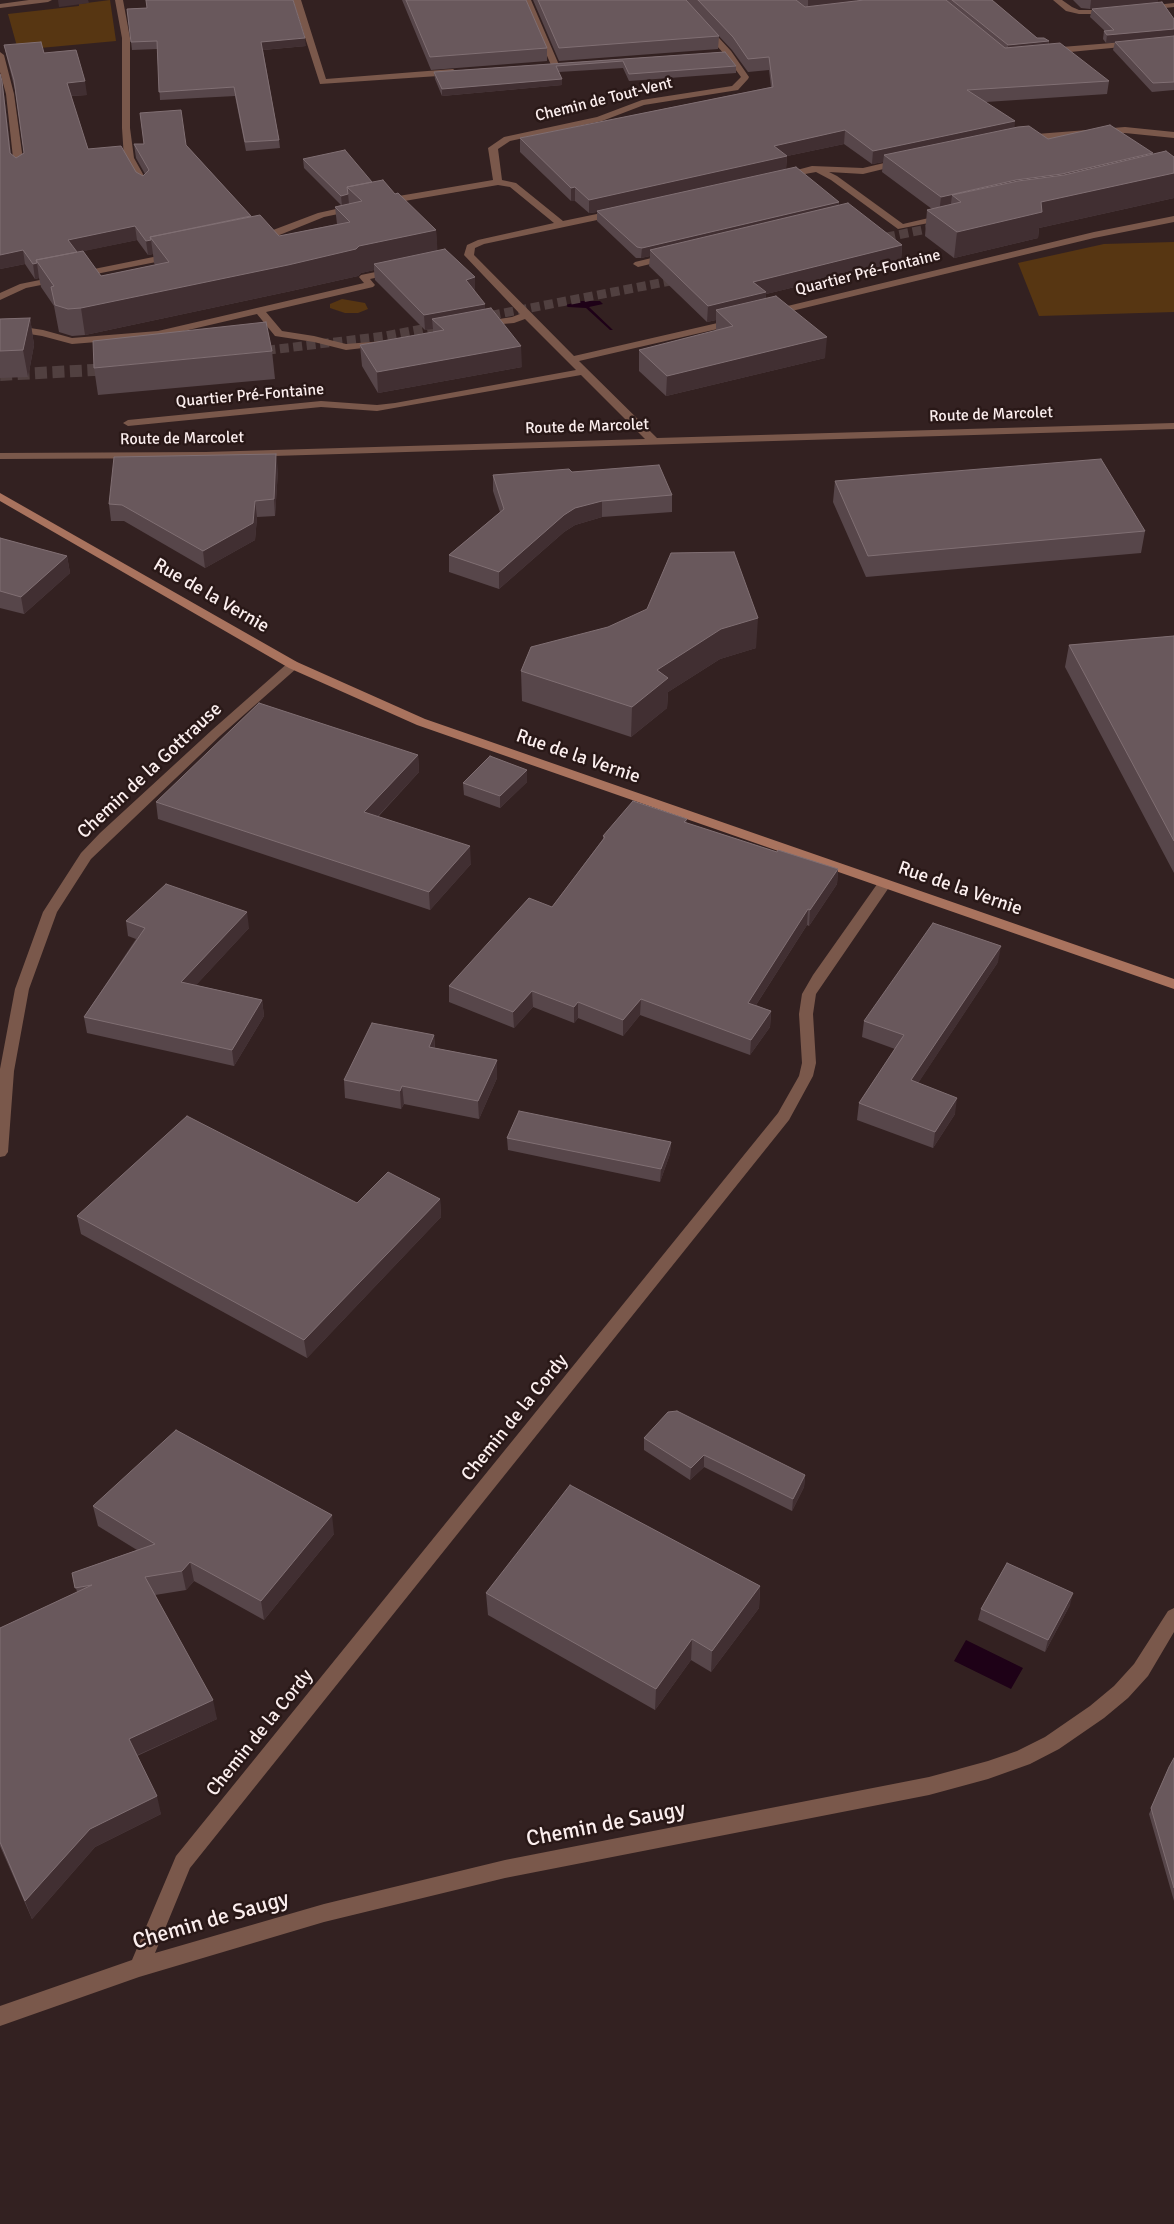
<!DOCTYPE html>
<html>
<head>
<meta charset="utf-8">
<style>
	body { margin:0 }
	canvas { display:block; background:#332121 }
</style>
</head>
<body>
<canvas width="1174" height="2224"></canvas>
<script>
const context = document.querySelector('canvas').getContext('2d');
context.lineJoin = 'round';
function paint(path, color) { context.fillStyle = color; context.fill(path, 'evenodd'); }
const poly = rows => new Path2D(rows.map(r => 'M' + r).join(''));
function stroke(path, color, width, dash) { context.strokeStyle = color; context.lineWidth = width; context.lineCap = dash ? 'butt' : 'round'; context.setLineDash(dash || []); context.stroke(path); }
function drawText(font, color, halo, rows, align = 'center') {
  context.font = font + ' Signika,sans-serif'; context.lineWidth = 5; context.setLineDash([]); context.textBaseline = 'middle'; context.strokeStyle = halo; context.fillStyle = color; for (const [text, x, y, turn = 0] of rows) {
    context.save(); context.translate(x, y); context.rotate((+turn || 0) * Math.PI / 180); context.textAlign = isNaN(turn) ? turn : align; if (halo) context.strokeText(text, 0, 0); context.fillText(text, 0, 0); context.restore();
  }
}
const green = poly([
	[110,0,116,41,18,50,8,14,79,6,79,4],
	[1174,242,1174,312,1039,316,1018,263,1104,244],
	[342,299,365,303,368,309,358,313,345,313,330,308,330,304]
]);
const water = poly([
	[582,301,600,301,603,304,589,307,613,330,610,330,586,308,568,307,565,305],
	[966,1640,1023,1668,1011,1689,954,1661]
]);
const secondaryTunnelFar1 = poly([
	[873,240,946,225],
	[478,318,686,278],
	[253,352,385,336,443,325]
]);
const secondaryTunnel = poly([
	[0,375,113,369]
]);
const street = poly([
	[29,0,52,0,48,2,0,8,0,4,29,0],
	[115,0,123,0,130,38,130,128,134,158,149,185,144,188,139,185,124,158,122,128,122,38,115,0],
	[293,0,301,0,326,79,453,69,457,72,453,75,320,84,293,0],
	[523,0,531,0,559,65,558,67,551,65,523,0],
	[676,0,684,0,731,51,749,77,748,79,738,90,644,105,602,121,510,141,498,149,502,180,516,183,563,221,616,210,621,213,616,216,484,244,475,248,474,255,574,356,735,319,739,320,739,324,579,361,657,438,1174,423,1174,429,206,458,0,459,0,453,206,452,645,439,581,375,377,411,321,407,128,426,123,423,128,420,321,401,377,405,395,403,576,370,525,319,514,323,480,326,480,322,512,317,520,314,464,255,467,245,478,240,554,223,510,187,498,185,381,205,376,202,381,199,493,180,488,148,504,137,597,117,642,100,732,86,741,77,725,55,676,0],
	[1053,0,1062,0,1072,7,1079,10,1110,10,1114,12,1110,14,1079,14,1066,11,1053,0],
	[1174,3,1174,7,1146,10,1142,8,1146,6,1174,3],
	[1174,38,1174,42,1049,54,1045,51,1049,48,1174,38],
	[0,52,4,55,14,94,24,167,19,170,14,167,6,94,0,72,0,52],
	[1125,127,1174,132,1174,138,1125,133,1024,141,1020,138,1024,135,1125,127],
	[901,159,906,162,904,164,863,174,829,172,837,176,903,224,946,214,951,217,949,219,898,229,831,180,816,172,783,178,778,175,812,166,863,168,901,159],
	[354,205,357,206,357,210,324,217,277,236,257,241,252,238,318,213,354,205],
	[1174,216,1174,222,1094,238,771,316,766,313,771,310,1094,232,1174,216],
	[173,253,178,256,176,258,26,288,0,300,0,293,20,284,173,253],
	[668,254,671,255,671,259,638,267,633,264,635,262,668,254],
	[395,268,398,269,398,273,370,279,375,285,373,287,266,312,282,331,314,336,346,344,384,341,385,343,380,346,346,350,314,342,275,336,257,314,158,337,72,344,42,336,17,332,0,333,0,327,17,326,43,330,72,338,158,331,364,283,359,277,361,275,395,268],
	[293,661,297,662,299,665,297,668,220,736,91,859,57,912,29,989,14,1071,8,1152,5,1156,0,1157,0,1069,15,989,43,912,81,853,100,833,212,730,289,662,293,661],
	[885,879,892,883,816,994,813,1014,816,1063,813,1076,789,1120,190,1868,155,1953,324,1904,505,1860,929,1777,988,1761,1017,1751,1045,1737,1090,1706,1114,1686,1134,1664,1168,1611,1174,1608,1174,1632,1148,1676,1128,1698,1104,1718,1059,1749,1030,1764,988,1779,929,1795,505,1878,324,1922,139,1977,0,2026,0,2006,132,1960,176,1856,778,1113,799,1076,802,1063,799,1014,802,994,813,975,880,880,885,879]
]);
const secondary = poly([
	[0,493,297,662,425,719,1174,979,1174,989,417,725,289,668,0,501,0,493]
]);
const wall = poly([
	[402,0,526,0,547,48,547,61,431,70],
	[533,0,856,0,856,1,864,0,992,0,1037,38,1049,41,1049,44,1109,81,1107,94,986,102,1014,128,1048,139,1153,153,1153,154,1174,157,1174,198,1039,228,1038,238,954,258,925,236,927,210,932,209,882,172,883,162,872,164,844,144,787,156,786,169,839,202,839,206,902,245,901,261,766,294,766,298,825,358,666,396,639,371,639,350,716,331,716,320,707,322,649,266,650,256,641,258,636,258,597,221,597,212,589,213,575,201,571,201,520,152,520,138,771,87,769,70,748,72,732,50,687,2,719,36,718,49,559,61],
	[1073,0,1158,0,1090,9,1081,8],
	[147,8,306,46,263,50,279,140,280,148,246,151,235,96,160,100,157,49,132,50,127,9],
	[1092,9,1174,19,1174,90,1152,92,1113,50,1115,42,1142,40,1106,43,1103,39,1104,31,1105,31,1090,17],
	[4,45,44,53,87,95,71,96,88,149,143,176,145,174,136,158,134,144,186,145,251,216,279,236,337,224,335,207,341,205,304,168,303,159,372,182,395,194,436,230,437,251,475,292,485,310,522,367,378,393,362,366,360,345,433,332,433,329,425,330,375,280,374,270,361,273,358,276,291,291,85,335,72,336,59,332,54,306,41,287,39,278,35,279,25,264,0,269,0,74,4,94,11,154,16,158,24,153,15,90,7,58],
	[137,240,148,255,153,254,154,263,155,265,101,276,83,251],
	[725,52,736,66,736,73,629,81,623,68,559,72,562,85,442,96,435,79,434,72],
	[30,318,34,345,28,377,0,378,0,319],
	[272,351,275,379,98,395,94,368],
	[278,470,275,516,257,517,255,540,205,568,124,521,111,521,109,504],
	[572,472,672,495,672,512,602,517,575,525,564,532,499,589,449,572,449,555,500,512,493,491,493,475],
	[835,481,1145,531,1141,553,866,577,833,502],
	[0,538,67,556,70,573,24,614,0,608],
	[608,627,756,648,720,659,668,692,667,708,631,737,522,701,521,671],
	[1174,636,1174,873,1065,667,1069,645],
	[418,755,419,772,378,817,471,864,430,910,158,819,156,802],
	[527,782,500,808,464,795,463,783],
	[687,819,686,823,777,852,838,869,837,884,809,926,807,925,756,1005,771,1011,770,1027,750,1055,640,1015,623,1036,578,1018,574,1023,533,1007,514,1028,449,1002,449,986,552,907,603,839,603,836],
	[126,921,249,928,196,985,262,1000,264,1016,234,1066,87,1033,84,1017,136,939,128,936],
	[998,962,918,1083,955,1114,933,1148,857,1120,859,1103,895,1049,862,1037,864,1021],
	[434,1035,435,1048,497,1060,497,1078,479,1119,404,1104,401,1109,345,1098,344,1080],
	[507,1138,671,1142,670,1154,660,1182,508,1150],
	[440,1199,441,1217,307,1358,81,1234,77,1216],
	[644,1438,805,1475,804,1487,792,1511,704,1467,690,1480,644,1450],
	[93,1506,334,1534,264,1620,194,1581,186,1590,155,1595,217,1719,137,1756,161,1814,95,1847,32,1919,0,1846,0,1628,77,1592,72,1573,137,1550,98,1526],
	[760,1586,759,1608,711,1672,691,1660,655,1710,488,1615,486,1593],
	[1070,1605,1045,1652,978,1620,981,1609],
	[1174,1758,1174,1901,1149,1814]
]);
const shadedWall = poly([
	[58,0,88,0,89,3,59,7],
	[808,0,856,0,855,6,808,11],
	[1091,0,1158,0,1158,3,1090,9],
	[1174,29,1174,37,1106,43,1107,35],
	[305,38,306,46,262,50,261,42],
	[1049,41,1048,48,1008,52,1008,45],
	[562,79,562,85,442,96,442,89],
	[2,81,4,94,12,167,10,153],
	[85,81,87,95,69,96,67,83],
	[1015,121,1014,135,884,155,883,162,872,164,873,151],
	[845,130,844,144,787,156,786,170,597,211,597,212,589,213,589,200,774,146],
	[1153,153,1150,170,961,202,952,195,950,212,939,214,941,197,1016,180],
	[1174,173,1174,198,1039,228,1038,238,954,258,957,232,1041,202],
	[575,187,575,201,571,201,571,188],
	[348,194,349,204,342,206,341,196],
	[839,202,838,212,650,250,650,256,641,258,642,248],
	[135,226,137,240,70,254,68,240],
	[436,230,438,257,374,264,374,270,361,273,358,276,291,291,85,335,81,308,359,246],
	[151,240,153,254,148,255,146,241],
	[902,245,901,261,766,294,765,308,716,310,716,320,707,322,708,306,753,282],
	[23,250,25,264,0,269,0,255],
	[37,263,39,278,35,279,33,264],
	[475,277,475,293,466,280],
	[485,304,485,320,432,319,433,329,425,330,424,315],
	[30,318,34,345,28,377,23,350],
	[827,337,825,358,666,396,667,376],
	[521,346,522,367,378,393,377,372],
	[276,454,278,470,275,516,274,499],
	[255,501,257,517,255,540,205,568,203,551],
	[602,501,602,517,575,525,564,532,499,589,499,572,564,515,575,508],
	[67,556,70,573,24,614,21,597],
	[758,618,756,648,720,659,668,692,667,708,631,737,632,707,657,670,721,629],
	[418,755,419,772,365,830,364,812],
	[527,770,527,782,500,808,500,796],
	[470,846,471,864,430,910,429,892],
	[838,869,837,884,809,926,810,910],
	[808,909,807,925,747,1019,748,1003],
	[247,912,249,928,184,998,181,982],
	[1001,946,998,962,909,1097,911,1080],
	[532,991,533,1007,514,1028,513,1012],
	[641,999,640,1015,623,1036,623,1020],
	[262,1000,264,1016,234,1066,232,1050],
	[578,1002,578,1018,574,1023,574,1007],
	[771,1011,770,1027,750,1055,751,1040],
	[434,1035,435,1053,429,1047],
	[497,1060,497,1078,479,1119,478,1101],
	[402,1086,404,1104,401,1109,400,1091],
	[957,1098,955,1114,933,1148,935,1132],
	[671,1142,670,1154,660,1182,661,1169],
	[440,1199,441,1217,307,1358,304,1340],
	[704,1455,704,1467,690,1480,691,1468],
	[805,1475,804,1487,792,1511,793,1499],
	[332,1515,334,1534,264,1620,261,1601],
	[190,1562,194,1581,186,1590,182,1571],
	[760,1586,759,1608,711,1672,712,1651],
	[1073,1593,1070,1605,1045,1652,1048,1640],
	[692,1639,691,1660,655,1710,656,1689],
	[213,1700,217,1719,133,1757,129,1739],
	[157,1796,161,1814,95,1847,32,1919,25,1901,90,1829]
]);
const building = poly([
	[146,0,293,0,305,38,261,42,279,140,245,142,234,87,159,92,157,41,131,42,127,9,147,8,146,0],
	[406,0,526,0,547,48,430,57,406,0],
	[538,0,686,0,719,36,559,48,538,0],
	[698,0,796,0,805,7,864,0,946,0,1005,48,1060,43,1109,81,967,90,1015,121,873,151,845,130,774,146,787,156,589,200,575,187,571,188,520,138,773,87,769,57,748,59,733,37,698,0],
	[952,0,992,0,1037,38,1044,38,1049,41,1008,45,952,0],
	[1162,2,1174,19,1174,29,1107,35,1104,31,1114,30,1092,9,1162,2],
	[1174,36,1174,82,1153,83,1115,42,1174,36],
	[41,42,44,53,76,50,85,81,67,83,88,149,121,146,136,172,143,176,149,170,134,144,144,144,140,113,181,110,186,145,251,216,150,237,151,240,146,241,135,226,68,240,77,252,36,260,37,263,33,264,23,250,0,255,0,74,2,81,10,153,16,158,24,153,14,80,4,45,41,42],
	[725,52,736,66,629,74,623,61,556,66,562,79,442,89,434,72,725,52],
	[1110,125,1153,153,1062,174,1016,180,941,197,884,155,1018,127,1029,126,1048,139,1110,125],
	[345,150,372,182,347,187,348,194,341,196,303,159,345,150],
	[1166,151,1174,157,1174,173,1041,202,1042,212,957,232,927,210,961,202,952,195,1018,181,1064,175,1166,151],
	[796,167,839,202,642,248,637,247,597,211,796,167],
	[383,180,395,194,398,193,436,230,359,246,356,249,288,265,81,308,68,309,55,305,51,287,54,286,36,260,83,251,101,276,169,262,150,237,260,215,279,236,350,222,335,207,362,201,347,187,383,180],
	[848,203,902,245,753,282,766,292,708,306,650,250,848,203],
	[445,249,475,277,466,280,485,304,424,315,374,264,445,249],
	[776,296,827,337,667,376,639,350,733,326,716,310,776,296],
	[491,308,521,346,377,372,360,345,444,330,432,319,491,308],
	[30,318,23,350,0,351,0,319,30,318],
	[266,322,272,351,94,368,93,341,266,322],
	[276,454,274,499,255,501,253,523,203,551,122,505,109,504,114,457,276,454],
	[1101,459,1145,531,868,556,835,481,1101,459],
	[659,465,672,495,602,501,575,508,564,515,499,572,449,555,504,509,493,475,569,469,572,472,659,465],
	[0,538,67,556,21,597,0,591,0,538],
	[734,552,758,618,721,629,657,670,668,678,632,707,521,671,531,647,608,627,647,609,671,553,734,552],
	[1174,636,1174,841,1069,645,1174,636],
	[259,703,418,755,364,812,470,846,429,892,156,802,259,703],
	[490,756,527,770,500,796,463,783,490,756],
	[633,801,687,819,684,822,777,852,778,850,838,869,810,910,808,909,748,1003,771,1011,751,1040,641,999,623,1020,578,1002,574,1007,532,991,513,1012,449,986,529,898,552,907,605,837,603,836,633,801],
	[166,884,247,912,181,982,262,1000,232,1050,84,1017,145,928,126,921,166,884],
	[933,923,1001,946,911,1080,957,1098,935,1132,859,1103,904,1035,864,1021,933,923],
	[372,1023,434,1035,429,1047,497,1060,478,1101,402,1086,400,1091,344,1080,372,1023],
	[519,1111,671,1142,661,1169,507,1138,519,1111],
	[187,1116,357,1203,388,1172,440,1199,304,1340,77,1216,187,1116],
	[677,1411,805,1475,793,1499,704,1455,691,1468,644,1438,668,1412,677,1411],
	[176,1430,332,1515,261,1601,190,1562,182,1571,145,1577,213,1700,129,1739,157,1796,90,1829,25,1901,0,1842,0,1628,92,1585,75,1588,72,1573,155,1544,93,1506,176,1430],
	[570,1485,760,1586,712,1651,692,1639,656,1689,486,1593,570,1485],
	[1007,1563,1073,1593,1048,1640,981,1609,1007,1563],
	[1174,1758,1174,1888,1151,1808,1169,1767,1174,1758]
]);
const farStreetnames = [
	["Chemin de Tout-Vent",604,100,-14],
	["Quartier Pré-Fontaine",868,273,-14],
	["Quartier Pré-Fontaine",250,396,-5],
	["Route de Marcolet",991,415,-2],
	["Route de Marcolet",587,427,-2],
	["Route de Marcolet",182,439,-1]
];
const streetNames = [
	["Rue de la Vernie",211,596,30],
	["Rue de la Vernie",578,757,19],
	["Chemin de la Gottrause",150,771,-43],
	["Rue de la Vernie",960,889,19],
	["Chemin de la Cordy",515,1418,-51],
	["Chemin de la Cordy",260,1733,-51]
];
const nearStreetnames = [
	["Chemin de Saugy",606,1825,-11],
	["Chemin de Saugy",211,1921,-16]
];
paint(green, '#573612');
paint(water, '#1e0117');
stroke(secondaryTunnelFar1, '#514040', 9, [9, 4.5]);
stroke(secondaryTunnel, '#514040', 12, [12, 5.5]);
paint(street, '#7a584b');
paint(secondary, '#a9735e');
paint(wall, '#57464a');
paint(shadedWall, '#412f32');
paint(building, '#69585c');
stroke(building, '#806f73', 1);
drawText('16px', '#fbeeee', '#291817', farStreetnames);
drawText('19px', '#fbeeee', '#291817', streetNames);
drawText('22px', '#fbeeee', '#291817', nearStreetnames);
</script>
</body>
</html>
